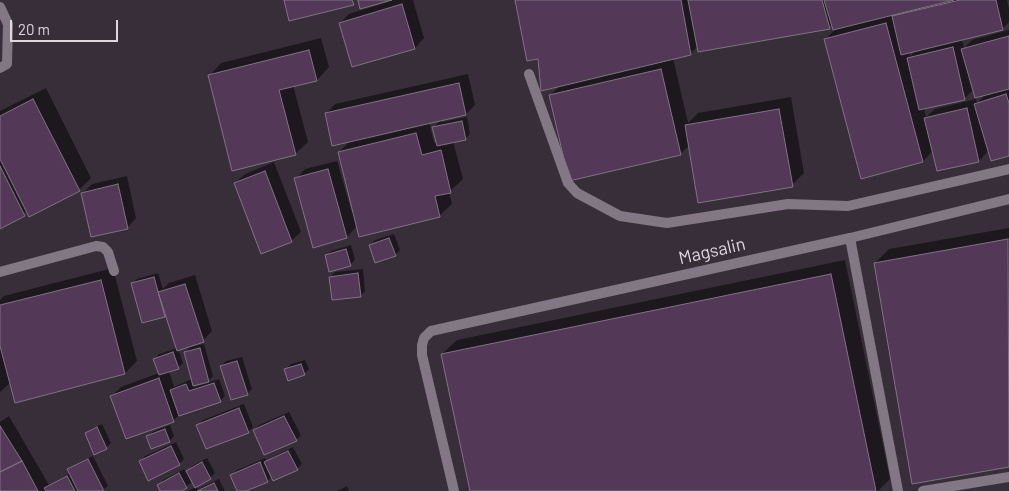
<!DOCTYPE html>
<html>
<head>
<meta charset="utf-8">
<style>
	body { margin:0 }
	#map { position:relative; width:1009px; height:491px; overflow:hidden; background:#382e39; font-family:Barlow,sans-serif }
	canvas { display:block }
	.scale { position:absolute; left:10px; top:20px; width:108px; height:22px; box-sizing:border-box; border:2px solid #ded7de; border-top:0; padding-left:6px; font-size:15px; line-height:18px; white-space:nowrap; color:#ded7de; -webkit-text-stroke:4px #382e39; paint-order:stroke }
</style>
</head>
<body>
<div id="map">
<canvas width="1009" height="491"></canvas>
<div class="scale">20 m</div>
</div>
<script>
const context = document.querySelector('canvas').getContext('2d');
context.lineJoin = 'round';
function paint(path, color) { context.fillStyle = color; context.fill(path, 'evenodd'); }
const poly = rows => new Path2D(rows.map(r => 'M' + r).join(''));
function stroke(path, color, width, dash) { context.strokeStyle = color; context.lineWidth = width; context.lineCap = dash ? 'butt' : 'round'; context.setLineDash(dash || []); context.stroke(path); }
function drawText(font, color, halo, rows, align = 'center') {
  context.font = font + ' Barlow,sans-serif'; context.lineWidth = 4; context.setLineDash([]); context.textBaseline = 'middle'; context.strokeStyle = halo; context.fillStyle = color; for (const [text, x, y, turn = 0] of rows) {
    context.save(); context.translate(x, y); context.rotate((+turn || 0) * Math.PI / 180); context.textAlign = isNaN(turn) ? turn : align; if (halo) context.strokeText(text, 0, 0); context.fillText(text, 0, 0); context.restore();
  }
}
const shadow = poly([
	[388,0,413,0,424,38,415,48,340,23,349,14,388,2],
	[516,0,1007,0,1009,9,1009,22,1002,29,962,39,964,48,972,40,1009,30,1009,155,989,150,979,161,933,151,923,161,825,40,837,27,833,24,829,27,698,46,690,54,673,58,688,123,698,113,791,97,804,173,792,185,690,145,680,154,550,95,561,85,539,58],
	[917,50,910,56,909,52],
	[974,89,987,93,977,103,976,99,935,109,926,117,924,108,964,99],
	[321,38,329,67,317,80,293,85,308,142,295,154,209,76,221,63],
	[468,74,475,105,466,114,442,119,442,122,467,117,470,134,465,139,453,141,463,179,449,192,452,204,439,216,357,226,347,237,296,179,305,169,337,161,352,213,354,212,339,152,351,140,326,114,335,104],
	[442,119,434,127,437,142,434,143,429,122],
	[46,88,91,178,79,190,28,211,0,227,0,111],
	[274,162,301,232,291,241,235,183,245,174],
	[127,176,136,218,127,228,82,194,92,184],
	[1009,228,1009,466,913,483,875,263,889,249],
	[394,234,400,250,395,255,370,245,375,240],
	[351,245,355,260,350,265,326,256,331,251],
	[845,260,890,479,878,491,471,491,442,354,457,340],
	[113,268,137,361,125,373,16,401,11,382,0,392,0,300,4,296],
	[363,269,365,291,360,296,330,277,335,272],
	[158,273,163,289,169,283,195,275,212,331,203,341,178,349,183,363,178,368,169,371,174,387,192,379,185,352,190,347,204,344,213,376,206,383,219,379,225,396,220,401,179,415,174,420,127,437,112,396,121,387,159,373,155,359,159,354,178,348,167,314,164,316,132,283,137,279],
	[203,382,204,384,194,387,193,385],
	[242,357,252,389,247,394,221,366,226,361],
	[305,360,309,369,304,374,286,369,291,364],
	[244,404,253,427,248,432,198,425,203,420],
	[289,412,301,435,296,440,254,430,259,425],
	[9,416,49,485,70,473,69,470,74,465,93,456,108,486,102,491,0,491,0,422],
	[102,424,111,443,106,448,86,434,91,429],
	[170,425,174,436,170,441,152,448,148,437,152,432],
	[176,442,184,459,179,464,140,461,145,456],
	[293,447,302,464,297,469,272,476,268,481,243,491,238,491,232,475,237,470,265,458,267,462,271,458],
	[207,458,215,473,210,478,197,486,198,489,219,479,225,491,188,491,196,487,193,481,186,487,179,491,162,491,159,485,163,480,184,469,186,473,192,466],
	[347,486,349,491,337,491]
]);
const building = poly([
	[284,0,352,0,354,5,289,21,284,0],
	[358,0,392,0,360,9,358,0],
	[515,0,681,0,691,55,541,91,538,59,527,61,515,0],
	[688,0,822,0,830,29,698,52,688,0],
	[824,0,954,0,833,30,824,0],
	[960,0,996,0,1003,30,901,55,892,16,960,0],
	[402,4,415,49,352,67,339,23,402,4],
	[886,23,923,162,861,179,824,39,886,23],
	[1009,36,1009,89,975,98,961,49,1009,36],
	[953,47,965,100,919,110,907,58,953,47],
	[309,50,317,81,279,90,296,155,232,171,208,75,309,50],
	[661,69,681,155,569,181,549,95,661,69],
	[459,83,466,115,332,146,325,113,459,83],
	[1006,94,1009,103,1009,156,991,161,974,104,1006,94],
	[33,99,80,191,29,217,0,159,0,116,33,99],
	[967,108,979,162,937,171,924,118,967,108],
	[779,109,793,187,698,203,685,125,779,109],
	[462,121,466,140,437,146,432,127,462,121],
	[416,133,422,155,441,150,451,193,435,196,440,217,359,237,338,152,416,133],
	[0,166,25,216,0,229,0,166],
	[328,169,347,238,313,248,294,178,328,169],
	[265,171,292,242,261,254,234,183,265,171],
	[118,184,128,229,91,237,81,193,118,184],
	[389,238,396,256,375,263,369,245,389,238],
	[1008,239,1009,467,912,484,874,263,1008,239],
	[346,249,351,266,329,272,325,255,346,249],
	[358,273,361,297,332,300,329,277,358,273],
	[831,274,876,491,470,491,441,354,831,274],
	[154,277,165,317,142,323,131,283,154,277],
	[101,280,125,374,15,403,0,346,0,305,101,280],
	[185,284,204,342,177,351,158,292,185,284],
	[200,348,209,382,193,386,184,352,200,348],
	[173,352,179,369,159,375,153,359,173,352],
	[237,361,248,395,231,400,220,366,237,361],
	[301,364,305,375,288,381,284,369,301,364],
	[159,378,174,422,126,439,110,396,159,378],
	[214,383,221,402,179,416,170,390,186,384,189,391,214,383],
	[239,408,249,433,206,449,196,425,239,408],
	[284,416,297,441,264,455,253,430,284,416],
	[0,426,22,461,0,472,0,426],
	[97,427,107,449,94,455,85,433,97,427],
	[165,429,170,442,151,449,146,436,165,429],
	[171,446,180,465,148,481,139,461,171,446],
	[288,451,298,470,273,481,264,462,288,451],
	[88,459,104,491,78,491,67,469,88,459],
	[22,461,38,491,0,491,0,472,22,461],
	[202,462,211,479,195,488,186,471,202,462],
	[260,462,268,482,246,491,237,491,230,475,260,462],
	[179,473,187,488,182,491,160,491,157,485,179,473],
	[67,476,75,491,46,491,44,488,67,476],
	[214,483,218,491,197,491,214,483]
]);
const lane = poly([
	[850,238,898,491],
	[454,491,422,355,422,345,424,338,431,331,850,238,1009,199],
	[923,491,1009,477]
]);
const street = poly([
	[0,7,8,24,7,64,0,68],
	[529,74,568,183,577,193,620,216,667,223,788,204,848,206,1009,169],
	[0,272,96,246,103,247,108,252,114,271]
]);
const streetNames = [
	["Magsalin",712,251,-13]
];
paint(shadow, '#0007');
paint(building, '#533857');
stroke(building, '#7f7481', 1);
stroke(lane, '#837685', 10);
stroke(street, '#837685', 10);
drawText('18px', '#ded7de', '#382e39', streetNames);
</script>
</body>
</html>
